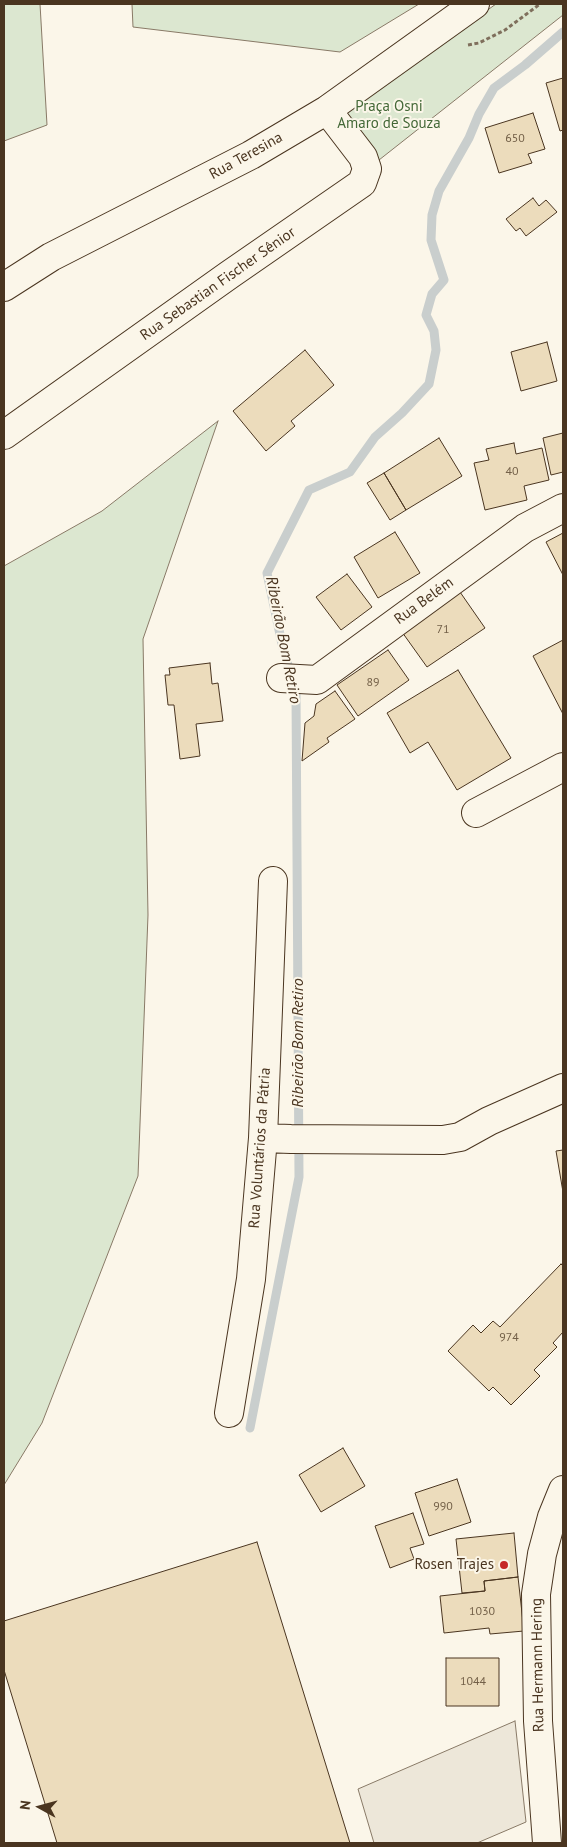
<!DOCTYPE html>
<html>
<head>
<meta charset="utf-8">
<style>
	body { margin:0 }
	#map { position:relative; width:567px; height:1847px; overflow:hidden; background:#fbf6e9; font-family:"PT Sans",sans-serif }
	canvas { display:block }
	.frame { position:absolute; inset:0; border:5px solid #4a3520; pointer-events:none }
	.north { position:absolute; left:15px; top:1782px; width:50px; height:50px; -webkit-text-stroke:4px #fbf6e9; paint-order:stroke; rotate:277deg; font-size:14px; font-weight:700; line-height:20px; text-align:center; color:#4a3520 }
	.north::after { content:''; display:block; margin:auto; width:18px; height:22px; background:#4a3520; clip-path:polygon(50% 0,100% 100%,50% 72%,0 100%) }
</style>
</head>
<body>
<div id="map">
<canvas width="567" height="1847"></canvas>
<div class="frame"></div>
<div class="north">N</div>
</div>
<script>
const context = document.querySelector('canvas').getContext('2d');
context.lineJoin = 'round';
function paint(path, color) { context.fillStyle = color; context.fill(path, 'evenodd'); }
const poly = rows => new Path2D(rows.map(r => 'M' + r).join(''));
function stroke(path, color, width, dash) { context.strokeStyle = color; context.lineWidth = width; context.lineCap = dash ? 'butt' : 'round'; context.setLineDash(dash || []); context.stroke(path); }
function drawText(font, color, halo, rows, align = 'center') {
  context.font = font + ' "PT Sans",sans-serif'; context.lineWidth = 4; context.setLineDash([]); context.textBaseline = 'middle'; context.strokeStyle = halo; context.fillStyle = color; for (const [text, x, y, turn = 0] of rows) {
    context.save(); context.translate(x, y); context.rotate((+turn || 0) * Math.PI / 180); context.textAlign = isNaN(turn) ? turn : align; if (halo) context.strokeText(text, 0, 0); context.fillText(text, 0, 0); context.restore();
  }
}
const green = poly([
	[4,4,40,4,47,125,4,141,4,4],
	[132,4,419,4,340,52,133,27,132,4],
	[496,4,563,4,563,15,379,160,344,112,496,4],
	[218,421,143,639,148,915,138,1176,42,1423,4,1485,4,566,102,511,218,421]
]);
const parking = poly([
	[515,1721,526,1822,477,1843,374,1843,358,1789,515,1721]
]);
const stream = poly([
	[250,1428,299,1177,296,693,282,644,267,573,309,490,350,472,375,437,402,413,429,384,436,350,434,331,426,315,432,294,444,280,431,240,432,215,439,191,469,138,479,114,494,88,525,65,563,32]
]);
const building = poly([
	[563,78,563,130,560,131,546,83,563,78],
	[533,113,545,149,528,154,532,163,499,173,485,128,533,113],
	[533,198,539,206,546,200,557,212,526,236,520,228,516,231,506,219,533,198],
	[547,342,557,381,521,391,511,352,547,342],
	[305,350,334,385,291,421,295,426,266,451,233,411,305,350],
	[563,433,563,472,551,475,543,438,563,433],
	[439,438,462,476,406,510,384,473,439,438],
	[514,443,516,454,542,448,549,480,524,486,527,500,485,510,474,463,489,460,486,449,514,443],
	[384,473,406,510,390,520,367,483,384,473],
	[395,532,420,573,378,598,354,557,395,532],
	[563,533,563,575,546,542,563,533],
	[347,574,372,607,341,630,316,597,347,574],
	[460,592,485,628,427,667,402,632,460,592],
	[563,640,563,714,533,656,563,640],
	[388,650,409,680,358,716,337,685,388,650],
	[210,663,212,684,218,683,223,721,196,724,200,756,180,759,174,705,168,705,165,675,170,675,169,668,210,663],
	[458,670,511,758,457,790,428,742,410,753,387,713,458,670],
	[335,691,355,719,327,738,329,742,302,761,305,723,314,716,316,704,335,691],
	[563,1150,563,1192,556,1151,563,1150],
	[561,1264,563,1266,563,1332,553,1343,557,1347,534,1370,540,1376,511,1405,493,1387,489,1391,448,1351,473,1325,481,1333,493,1321,500,1327,561,1264],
	[343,1448,365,1486,321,1512,299,1475,343,1448],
	[457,1479,471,1522,429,1536,415,1493,457,1479],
	[413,1513,424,1544,410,1548,414,1559,390,1568,375,1526,413,1513],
	[514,1533,518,1577,484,1581,485,1591,462,1593,456,1539,514,1533],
	[257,1542,350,1843,57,1843,4,1670,4,1621,257,1542],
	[518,1577,524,1631,490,1634,489,1628,444,1633,440,1596,485,1591,484,1581,518,1577],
	[446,1658,499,1658,499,1706,446,1706,446,1658]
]);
const path = poly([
	[468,45,479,43,505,30,540,4]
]);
const minor = poly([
	[4,287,51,257,251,155,327,110,475,4],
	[4,435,229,275,362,183,367,169,363,157,327,110],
	[281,678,317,680,525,528,563,508],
	[476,813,563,767],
	[263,1138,291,1139,443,1140,460,1137,489,1121,563,1088],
	[229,1413,251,1279,263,1138,273,881],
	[547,1843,538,1721,536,1594,542,1554,552,1517,563,1490]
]);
const markers = [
	[504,1565,5,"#c62828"]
];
const numberNames = [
	["650",515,139],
	["40",512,472],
	["71",443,630],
	["89",373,683],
	["974",509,1338],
	["990",443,1507],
	["1030",482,1612],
	["1044",473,1682]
];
const parkNames = [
	["Praça Osni",389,107],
	["Amaro de Souza",389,124]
];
const streetNames = [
	["Rua Teresina",246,156,-29],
	["Rua Sebastian Fischer Sênior",218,284,-35],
	["Rua Belém",424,601,-36],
	["Rua Voluntários da Pátria",260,1148,-86],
	["Rua Hermann Hering",538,1665,-91]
];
const poiNames = [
	["Rosen Trajes",494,1565]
];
const waterNames = [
	["Ribeirão Bom Retiro",283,640,79],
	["Ribeirão Bom Retiro",298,1043,-90]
];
paint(green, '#dce7d0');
stroke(green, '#887966', 1);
paint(parking, '#ede7d9');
stroke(parking, '#887966', 1);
stroke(stream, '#c9cecd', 9);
paint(building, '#ecdcbc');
stroke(building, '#4a3520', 1);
stroke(minor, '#4a3520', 30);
stroke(path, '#7f6f5c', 3, [4, 2.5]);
stroke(minor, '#fbf6e9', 28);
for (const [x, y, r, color] of markers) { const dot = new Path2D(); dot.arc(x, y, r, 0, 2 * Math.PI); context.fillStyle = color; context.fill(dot); stroke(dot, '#fbf6e9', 2); }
drawText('12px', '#725f47', null, numberNames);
drawText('15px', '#436837', '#fbf6e9', parkNames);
drawText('15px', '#4a3520', '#fbf6e9', streetNames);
drawText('15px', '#4a3520', '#fbf6e9', poiNames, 'right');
drawText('italic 16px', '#4a3520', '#fbf6e9', waterNames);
</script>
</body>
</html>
